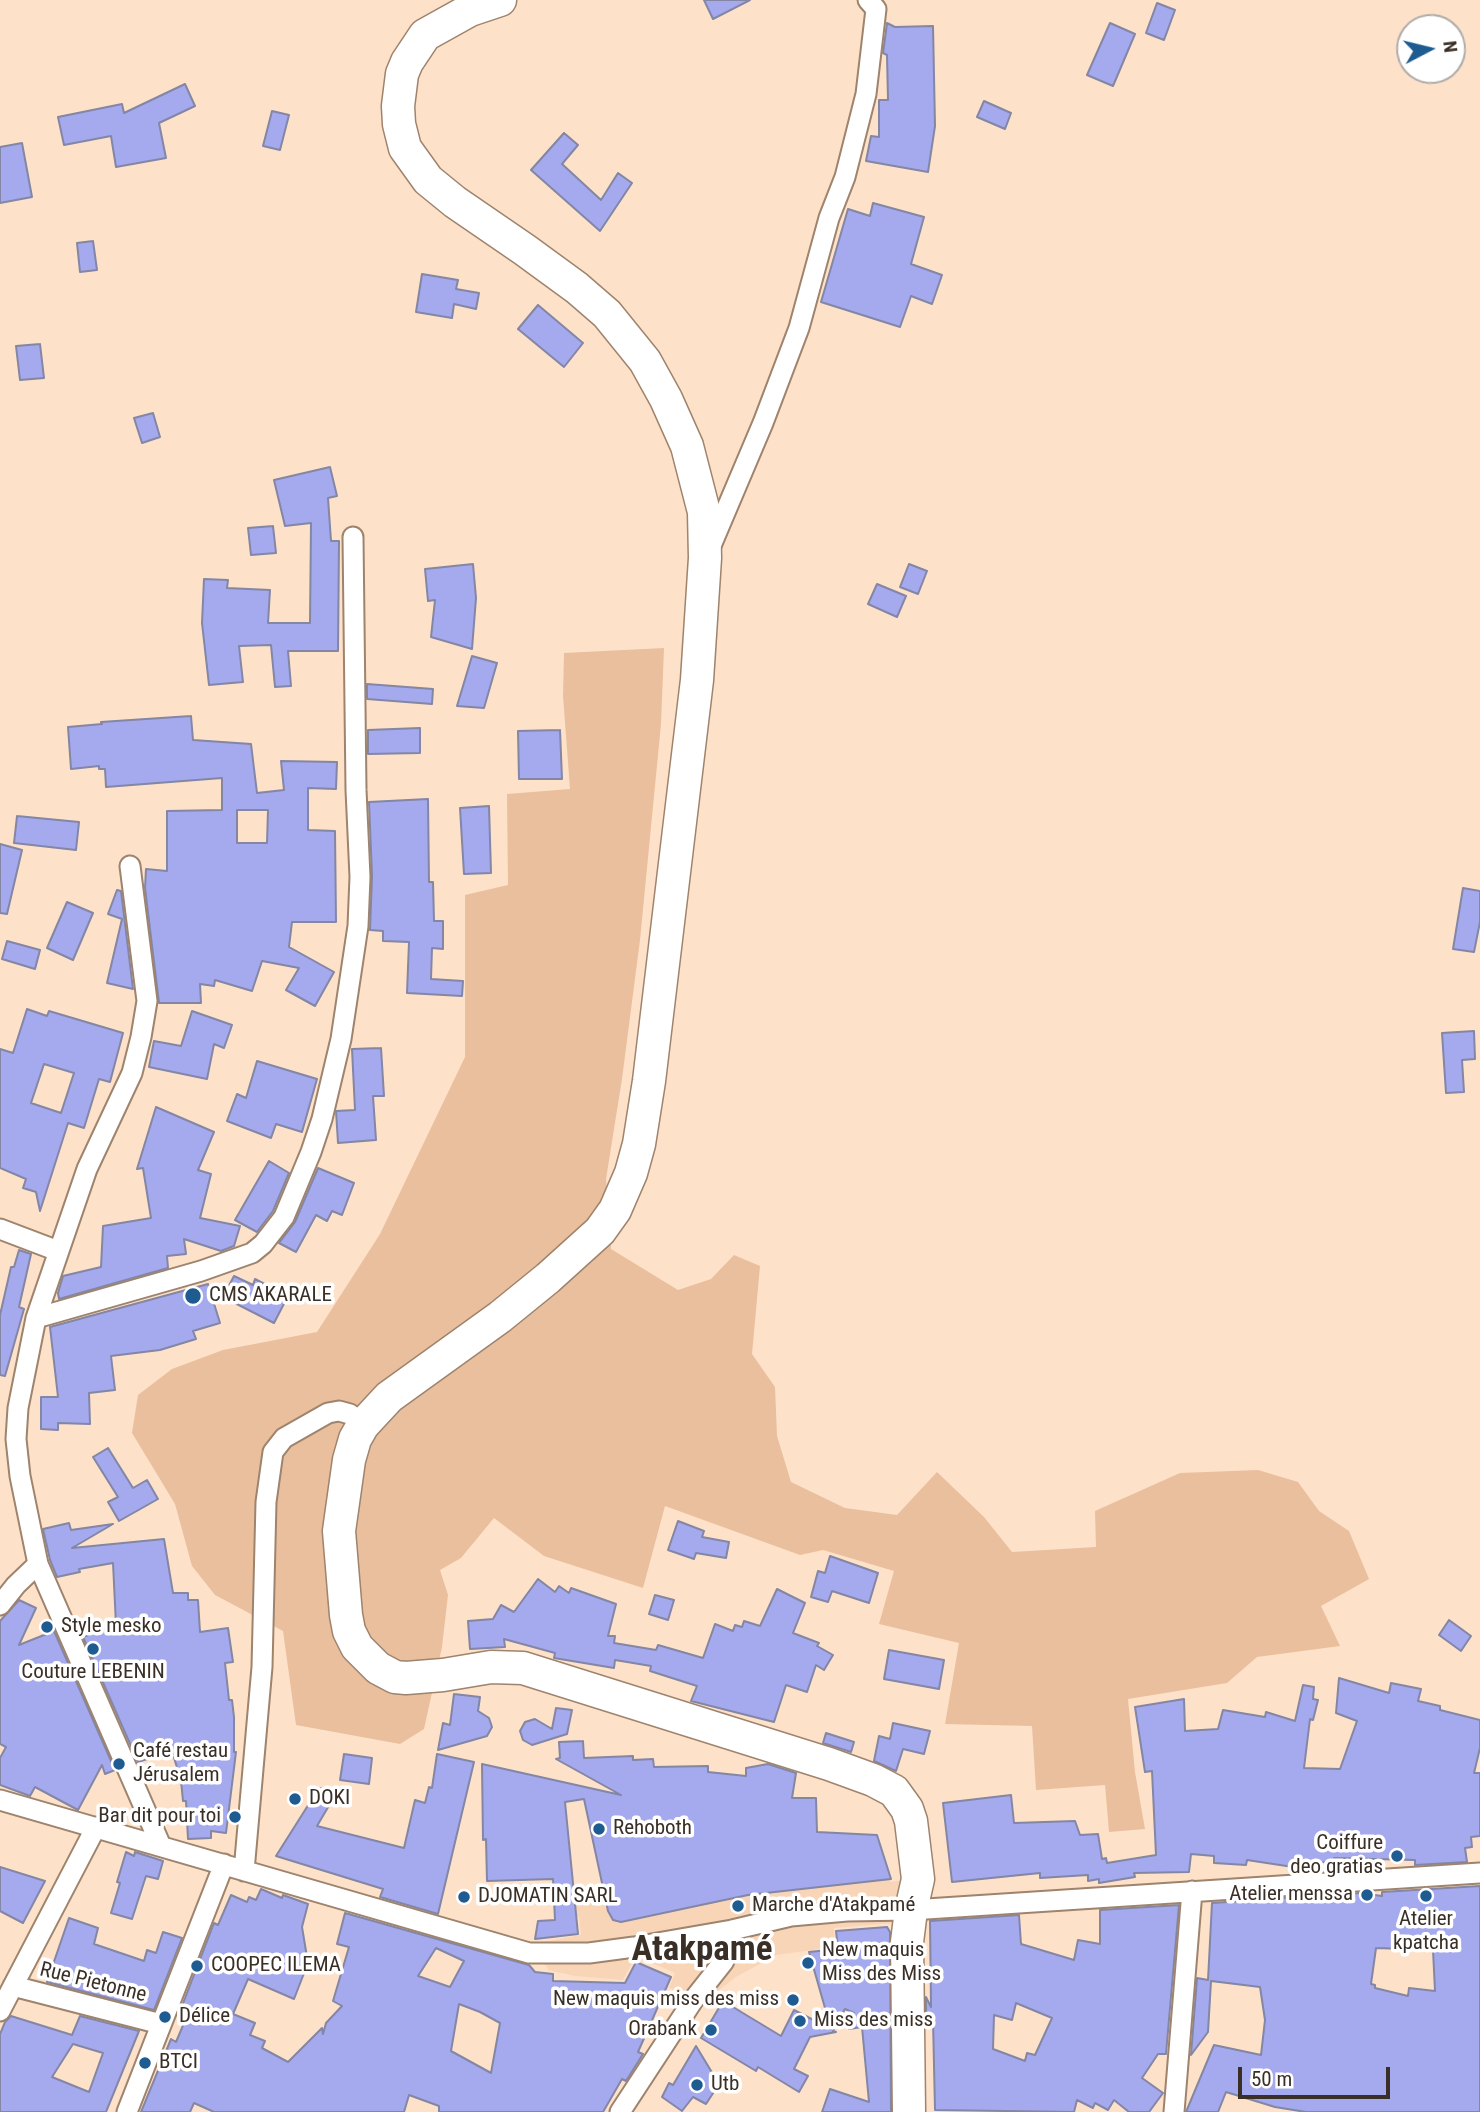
<!DOCTYPE html>
<html>
<head>
<meta charset="utf-8">
<style>
	body { margin:0 }
	#map { position:relative; width:1480px; height:2112px; overflow:hidden; background:#fee1c9; font-family:"Roboto Condensed",sans-serif }
	canvas { display:block }
	.north { position:absolute; left:1396px; top:14px; width:70px; height:70px; box-sizing:border-box; background:#fff; border:2px solid #b0aca8; border-radius:50%; rotate:83deg; font-size:19px; font-weight:700; line-height:28px; text-align:center; color:#3a2f26 }
	.north::after { content:''; display:block; margin:auto; width:24px; height:32px; background:#1d5b91; clip-path:polygon(50% 0,100% 100%,50% 72%,0 100%) }
	.scale { position:absolute; left:1238px; top:2067px; width:152px; height:32px; box-sizing:border-box; border:4px solid #3a2f26; border-top:0; padding-left:9px; font-size:21px; line-height:24px; white-space:nowrap; color:#3a2f26; -webkit-text-stroke:5px #fff; paint-order:stroke }
</style>
</head>
<body>
<div id="map">
<canvas width="1480" height="2112"></canvas>
<div class="north">N</div>
<div class="scale">50 m</div>
</div>
<script>
const context = document.querySelector('canvas').getContext('2d');
context.lineJoin = 'round';
function paint(path, color) { context.fillStyle = color; context.fill(path, 'evenodd'); }
const poly = rows => new Path2D(rows.map(r => 'M' + r).join(''));
function stroke(path, color, width, dash) { context.strokeStyle = color; context.lineWidth = width; context.lineCap = dash ? 'butt' : 'round'; context.setLineDash(dash || []); context.stroke(path); }
function drawText(font, color, halo, rows, align = 'center') {
  context.font = font + ' "Roboto Condensed",sans-serif'; context.lineWidth = 7; context.setLineDash([]); context.textBaseline = 'middle'; context.strokeStyle = halo; context.fillStyle = color; for (const [text, x, y, turn = 0] of rows) {
    context.save(); context.translate(x, y); context.rotate((+turn || 0) * Math.PI / 180); context.textAlign = isNaN(turn) ? turn : align; if (halo) context.strokeText(text, 0, 0); context.fillText(text, 0, 0); context.restore();
  }
}
const built = poly([
	[768,1830,877,1835,890,1882,905,1880,906,1922,834,1928,835,1947,776,1955,736,1977,704,2002,669,1988,675,1973,636,1956,623,1980,575,1976,548,1970,546,1965,526,1962,531,1944,581,1935,579,1917,571,1917,570,1903,600,1900,607,1853]
]);
const green = poly([
	[664,648,661,724,640,940,622,1079,606,1179,611,1249,678,1290,711,1279,734,1255,760,1266,752,1354,775,1387,777,1436,791,1482,845,1508,897,1515,937,1472,984,1517,1012,1552,1096,1547,1095,1511,1180,1473,1258,1470,1298,1482,1319,1511,1349,1531,1369,1579,1321,1606,1340,1646,1257,1657,1227,1683,1128,1699,1135,1772,1145,1829,1109,1832,1105,1785,1036,1790,1032,1726,945,1724,959,1643,879,1624,894,1571,823,1550,800,1555,665,1506,643,1588,544,1556,494,1518,461,1558,440,1570,448,1595,442,1647,424,1729,400,1744,296,1725,283,1631,215,1595,192,1566,175,1504,132,1433,138,1395,172,1369,223,1350,317,1332,380,1234,465,1057,465,895,508,885,507,794,570,789,563,696,564,653]
]);
const building = poly([
	[704,0,750,0,713,19,704,0],
	[1157,3,1175,10,1164,40,1146,33,1157,3],
	[887,23,895,27,933,26,935,126,928,172,866,161,871,136,879,137,879,100,888,100,887,55,883,53,887,23],
	[1110,23,1135,34,1113,86,1087,75,1110,23],
	[185,84,195,106,159,123,166,158,116,167,111,136,64,145,58,117,122,104,124,113,185,84],
	[984,101,1011,113,1005,129,977,117,984,101],
	[272,111,289,115,280,150,263,146,272,111],
	[564,133,578,145,562,164,601,200,618,173,632,183,600,231,531,170,564,133],
	[22,143,32,197,0,203,0,147,22,143],
	[873,203,924,217,911,264,942,275,932,304,911,296,900,327,821,302,848,209,870,216,873,203],
	[93,241,97,270,80,272,77,243,93,241],
	[422,274,458,280,456,289,479,293,476,309,454,304,452,318,416,312,422,274],
	[538,305,583,343,564,367,518,329,538,305],
	[40,344,44,378,20,380,16,346,40,344],
	[153,413,160,437,142,443,134,418,153,413],
	[330,467,337,496,328,498,331,541,339,541,338,651,288,651,291,686,275,687,271,645,239,646,243,682,209,685,202,623,204,579,228,580,227,588,270,590,268,623,310,623,311,523,285,526,274,480,330,467],
	[273,526,276,553,251,555,248,528,273,526],
	[473,564,476,598,472,649,431,637,435,600,428,601,425,569,473,564],
	[909,564,927,571,918,594,900,587,909,564],
	[877,584,906,596,897,617,868,604,877,584],
	[472,656,497,663,484,708,457,706,472,656],
	[367,684,433,689,432,704,367,699,367,684],
	[191,716,193,740,251,744,257,793,284,790,281,761,337,762,336,789,308,788,308,830,335,831,336,922,292,922,289,947,334,972,315,1006,286,990,299,968,262,961,252,991,215,980,214,986,200,984,201,1003,159,1003,145,888,146,869,167,871,167,811,222,810,222,778,106,787,105,769,99,769,99,766,71,769,68,727,102,724,101,722,191,716],
	[237,810,268,810,267,843,237,843,237,810],
	[420,728,420,753,368,754,368,730,420,728],
	[560,730,562,779,519,779,518,731,560,730],
	[428,799,429,882,433,882,434,921,443,921,443,949,432,948,431,979,463,981,462,996,407,993,409,942,383,941,383,931,370,930,372,876,369,802,428,799],
	[489,806,491,873,464,874,460,808,489,806],
	[17,816,79,822,76,850,14,843,17,816],
	[0,844,22,850,7,914,0,913,0,844],
	[1463,888,1480,891,1480,922,1474,952,1453,949,1463,888],
	[117,890,121,891,133,989,107,983,122,919,108,914,117,890],
	[67,902,93,913,73,960,47,948,67,902],
	[7,941,40,950,35,969,2,959,7,941],
	[27,1009,47,1016,49,1011,123,1033,110,1082,99,1079,84,1128,68,1123,40,1211,36,1192,23,1188,26,1179,0,1168,0,1049,13,1053,27,1009],
	[44,1064,74,1073,61,1113,31,1103,44,1064],
	[192,1011,232,1025,224,1048,214,1044,207,1079,149,1067,154,1041,181,1046,192,1011],
	[1474,1031,1475,1059,1462,1060,1464,1092,1446,1093,1442,1033,1474,1031],
	[381,1048,384,1096,373,1096,376,1140,338,1143,336,1111,355,1110,352,1049,381,1048],
	[257,1061,317,1079,302,1132,276,1124,271,1138,227,1121,237,1094,246,1098,257,1061],
	[156,1107,214,1132,198,1170,211,1174,200,1218,240,1226,234,1246,221,1251,184,1239,186,1254,167,1256,168,1268,59,1299,58,1293,63,1276,101,1267,103,1226,151,1218,143,1168,137,1169,156,1107],
	[269,1161,289,1173,273,1211,257,1232,235,1220,269,1161],
	[318,1168,354,1183,342,1215,332,1211,327,1221,316,1215,296,1252,279,1243,295,1222,318,1168],
	[19,1250,31,1254,19,1307,24,1309,5,1376,0,1375,0,1315,11,1267,14,1267,19,1250],
	[234,1276,253,1285,255,1279,288,1296,274,1323,223,1297,234,1276],
	[208,1284,220,1323,193,1331,196,1339,160,1350,111,1356,115,1390,89,1393,90,1424,58,1423,58,1430,41,1429,41,1397,58,1397,50,1327,208,1284],
	[108,1448,133,1488,147,1480,158,1499,119,1521,108,1502,118,1497,93,1457,108,1448],
	[678,1521,704,1531,702,1537,729,1542,726,1558,696,1553,694,1559,668,1550,678,1521],
	[69,1523,71,1530,113,1524,72,1548,164,1539,173,1593,188,1593,188,1600,198,1600,200,1632,228,1628,233,1662,225,1663,229,1700,232,1700,234,1717,234,1752,236,1752,226,1833,211,1831,211,1838,188,1839,186,1801,183,1801,181,1781,172,1751,138,1762,83,1637,116,1625,113,1563,79,1569,80,1572,57,1577,50,1560,43,1529,69,1523],
	[830,1556,878,1573,869,1603,832,1591,828,1602,811,1597,818,1571,825,1573,830,1556],
	[538,1579,555,1592,559,1586,569,1593,571,1588,616,1604,608,1636,615,1636,614,1643,656,1650,658,1645,703,1658,715,1624,733,1631,735,1625,742,1627,744,1621,760,1626,777,1589,805,1603,793,1633,819,1643,817,1646,833,1655,824,1670,816,1665,807,1692,786,1685,774,1722,691,1701,697,1686,650,1671,651,1666,615,1660,614,1668,554,1658,555,1653,504,1639,505,1647,470,1649,468,1621,493,1619,501,1605,514,1612,538,1579],
	[655,1595,674,1600,668,1620,649,1614,655,1595],
	[19,1600,36,1608,19,1645,54,1631,115,1770,105,1774,102,1765,78,1810,35,1787,30,1796,0,1785,0,1758,6,1747,0,1744,0,1621,19,1600],
	[1449,1620,1471,1636,1461,1651,1439,1635,1449,1620],
	[889,1650,944,1660,939,1689,884,1679,889,1650],
	[1339,1678,1389,1693,1391,1683,1421,1689,1418,1701,1440,1706,1440,1710,1480,1720,1480,1748,1474,1773,1480,1773,1480,1836,1471,1837,1472,1847,1465,1848,1467,1862,1415,1865,1415,1860,1334,1858,1334,1862,1294,1863,1293,1867,1247,1860,1246,1865,1214,1863,1214,1856,1191,1854,1189,1872,1134,1873,1135,1877,1099,1883,1099,1879,1088,1881,1088,1875,1040,1878,1040,1873,952,1882,943,1803,1011,1795,1014,1823,1075,1821,1080,1835,1098,1834,1102,1859,1106,1858,1107,1863,1156,1855,1152,1771,1145,1772,1135,1707,1184,1699,1185,1731,1218,1729,1223,1710,1265,1717,1266,1712,1295,1721,1303,1685,1314,1687,1313,1699,1318,1700,1313,1720,1310,1719,1304,1768,1340,1769,1357,1721,1336,1713,1339,1678],
	[454,1694,480,1697,478,1711,489,1718,492,1727,487,1736,438,1750,443,1723,450,1725,454,1694],
	[556,1708,572,1710,567,1734,532,1745,523,1740,520,1731,525,1722,535,1719,552,1729,556,1708],
	[893,1723,930,1731,924,1754,903,1749,896,1771,874,1761,879,1736,890,1739,893,1723],
	[826,1733,854,1742,851,1752,823,1743,826,1733],
	[583,1741,584,1758,633,1756,633,1760,653,1759,654,1767,708,1766,708,1772,746,1776,746,1768,768,1764,796,1773,792,1798,816,1798,817,1832,877,1835,891,1879,748,1895,621,1922,613,1920,608,1911,584,1799,565,1802,578,1934,535,1939,538,1921,555,1920,553,1879,487,1881,486,1839,483,1840,482,1764,621,1795,556,1759,560,1758,559,1742,583,1741],
	[344,1754,372,1758,369,1784,340,1780,344,1754],
	[437,1754,474,1762,438,1914,380,1897,383,1889,276,1856,319,1788,337,1792,317,1826,404,1848,415,1800,425,1803,429,1787,432,1788,437,1754],
	[126,1852,134,1856,135,1852,163,1861,158,1879,146,1876,132,1919,111,1913,120,1883,117,1882,126,1852],
	[0,1867,45,1881,23,1923,0,1911,0,1867],
	[1480,1886,1480,2112,1306,2112,1275,2107,1226,2092,1218,2112,1186,2112,1214,2045,1261,2055,1265,2020,1260,1987,1211,1981,1208,2032,1191,2055,1197,1978,1208,1980,1212,1903,1360,1893,1382,1896,1382,1892,1480,1886],
	[1376,1948,1433,1950,1435,1991,1409,1988,1408,1996,1375,1988,1375,1985,1371,1984,1376,1948],
	[261,1889,282,1898,283,1895,308,1904,302,1927,308,1963,294,1999,248,1979,233,2014,255,2023,250,2035,265,2041,262,2048,288,2062,322,2028,323,2034,326,2023,342,2006,333,2001,349,1947,337,1944,345,1913,529,1965,535,1972,553,1974,553,1981,625,1983,636,1962,671,1977,638,2052,643,2054,626,2081,622,2079,603,2112,439,2112,439,2106,409,2095,404,2112,214,2112,194,2103,190,2112,141,2112,171,2039,176,2042,190,2009,182,2006,214,1923,218,1925,231,1895,247,1902,249,1897,256,1900,261,1889],
	[436,1948,464,1961,450,1987,418,1976,436,1948],
	[459,2004,480,2012,500,2023,491,2073,451,2051,459,2004],
	[1179,1905,1166,2054,1158,2054,1142,2078,1163,2093,1149,2112,1129,2112,1114,2100,1108,2110,1095,2103,1093,2108,1077,2100,1074,2112,935,2110,933,2020,932,2014,926,2014,926,1997,931,2007,930,1921,1019,1915,1021,1944,1074,1960,1078,1940,1100,1944,1100,1910,1179,1905],
	[1016,2003,1052,2018,1035,2055,1027,2053,1025,2061,993,2049,994,2015,1012,2020,1016,2003],
	[69,1918,98,1928,94,1944,144,1961,147,1950,156,1953,163,1932,182,1938,154,2010,47,1982,69,1918],
	[887,1927,890,1932,891,2112,822,2112,830,2089,869,2102,862,2027,849,2029,854,2013,845,2009,833,2031,836,2032,810,2037,794,2069,808,2076,799,2092,758,2067,756,2071,701,2038,723,2001,781,2036,794,2010,831,2029,809,1952,838,1949,836,1931,887,1927],
	[11,2016,72,2035,80,2016,139,2031,106,2112,0,2112,0,2034,5,2022,11,2016],
	[73,2044,103,2053,89,2092,52,2077,73,2044],
	[696,2046,719,2084,706,2104,693,2097,682,2111,662,2097,669,2083,673,2085,696,2046]
]);
const minor = poly([
	[710,548,763,423,799,328,829,218,845,177,866,94,876,9,868,0],
	[130,866,147,1001,141,1037,132,1073,87,1169,36,1318,18,1408,16,1439,20,1476,38,1564,161,1846],
	[0,1229,58,1251],
	[36,1318,201,1271,252,1253,263,1244,284,1217,311,1152,322,1119,341,1039,358,926,360,877,356,790,353,537],
	[0,1605,16,1585,38,1564],
	[0,1800,529,1953,589,1953,634,1947,732,1930,791,1916,847,1911,911,1910,1480,1873],
	[244,1871,262,1667,266,1502,273,1452,284,1438,328,1413,339,1411,350,1414,363,1425],
	[13,1986,161,2024],
	[0,2011,96,1827],
	[127,2112,224,1864],
	[620,2112,694,1999,724,1961,732,1930],
	[1174,2112,1192,1891]
]);
const primary = poly([
	[500,0,470,10,425,35,407,62,402,74,398,106,399,124,405,148,428,180,455,202,525,250,577,288,607,314,645,361,666,399,687,446,704,512,705,558,697,680,649,1081,639,1144,631,1173,615,1210,600,1231,548,1278,500,1317,389,1397,363,1425,355,1439,349,1460,339,1531,346,1615,349,1631,357,1647,378,1668,395,1677,406,1678,443,1675,491,1667,523,1668,829,1764,873,1780,894,1791,907,1809,911,1821,918,1879,911,1910,907,1942,909,2112]
]);
const markers = [
	[193,1296,9,"#1d5b91"],
	[47,1627,7,"#1d5b91"],
	[93,1649,7,"#1d5b91"],
	[119,1764,7,"#1d5b91"],
	[295,1799,7,"#1d5b91"],
	[235,1817,7,"#1d5b91"],
	[599,1829,7,"#1d5b91"],
	[1397,1856,7,"#1d5b91"],
	[1367,1895,7,"#1d5b91"],
	[1426,1896,7,"#1d5b91"],
	[464,1897,7,"#1d5b91"],
	[738,1906,7,"#1d5b91"],
	[808,1963,7,"#1d5b91"],
	[197,1966,7,"#1d5b91"],
	[793,2000,7,"#1d5b91"],
	[165,2017,7,"#1d5b91"],
	[800,2021,7,"#1d5b91"],
	[711,2030,7,"#1d5b91"],
	[145,2063,7,"#1d5b91"],
	[697,2085,7,"#1d5b91"]
];
const poiNames = [
	["CMS AKARALE",209,1296],
	["Style mesko",61,1627],
	["Couture LEBENIN",93,1673,"center"],
	["Café restau",133,1752],
	["Jérusalem",133,1776],
	["DOKI",309,1799],
	["Bar dit pour toi",221,1817,"right"],
	["Rehoboth",613,1829],
	["Coiffure",1383,1844,"right"],
	["deo gratias",1383,1868,"right"],
	["Atelier menssa",1353,1895,"right"],
	["DJOMATIN SARL",478,1897],
	["Marche d'Atakpamé",752,1906],
	["Atelier",1426,1920,"center"],
	["kpatcha",1426,1944,"center"],
	["New maquis",822,1951],
	["Miss des Miss",822,1975],
	["COOPEC ILEMA",211,1966],
	["New maquis miss des miss",779,2000,"right"],
	["Délice",179,2017],
	["Miss des miss",814,2021],
	["Orabank",697,2030,"right"],
	["BTCI",159,2063],
	["Utb",711,2085]
];
const streetNames = [
	["Rue Pietonne",93,1983,14]
];
const townNames = [
	["Atakpamé",702,1951]
];
paint(built, '#f9d5b8');
paint(green, '#eabf9d');
paint(building, '#a5a9ee');
stroke(building, '#8386a4', 2);
stroke(minor, '#9e836d', 23);
stroke(primary, '#9e836d', 35);
stroke(minor, '#fff', 19);
stroke(primary, '#fff', 32);
for (const [x, y, r, color] of markers) { const dot = new Path2D(); dot.arc(x, y, r, 0, 2 * Math.PI); context.fillStyle = color; context.fill(dot); stroke(dot, '#fff', 2.5); }
drawText('21px', '#3a2f26', '#fff', poiNames, 'left');
drawText('21px', '#3a2f26', '#fff', streetNames);
drawText('bold 35px', '#3a2f26', '#fff', townNames);
</script>
</body>
</html>
